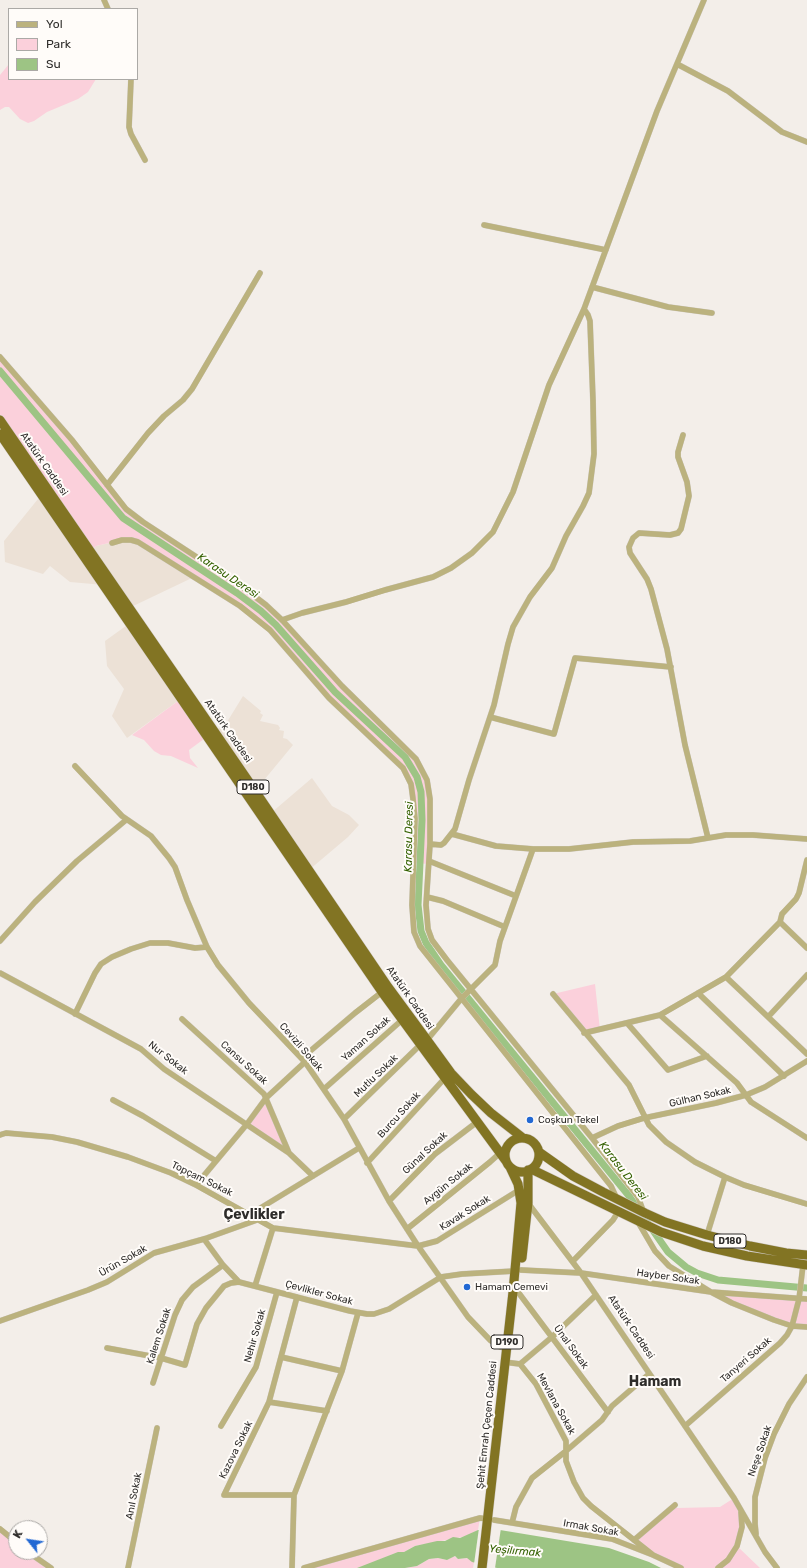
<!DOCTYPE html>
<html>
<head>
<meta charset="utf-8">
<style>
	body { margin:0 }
	#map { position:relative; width:807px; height:1568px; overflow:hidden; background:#f3eee9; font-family:Rubik,sans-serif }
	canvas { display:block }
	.legend { position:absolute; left:8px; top:8px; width:130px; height:72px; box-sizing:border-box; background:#fffcf9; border:1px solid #aba9a6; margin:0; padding:5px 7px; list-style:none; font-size:12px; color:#2e2c2a }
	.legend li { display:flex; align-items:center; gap:8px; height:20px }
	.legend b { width:20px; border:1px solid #aba9a6 }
	.north { position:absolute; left:8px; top:1520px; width:40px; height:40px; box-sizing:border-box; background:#fffcf9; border:1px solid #aba9a6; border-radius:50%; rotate:300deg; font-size:11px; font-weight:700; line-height:16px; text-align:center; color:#2e2c2a }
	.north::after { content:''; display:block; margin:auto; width:14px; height:18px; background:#2268d3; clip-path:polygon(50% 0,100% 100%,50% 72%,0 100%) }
</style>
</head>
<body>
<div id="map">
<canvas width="807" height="1568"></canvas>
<ul class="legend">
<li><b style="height:5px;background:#bbb27e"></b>Yol</li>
<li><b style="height:11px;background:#fbd0db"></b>Park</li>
<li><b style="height:11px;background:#9dc484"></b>Su</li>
</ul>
<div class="north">K</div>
</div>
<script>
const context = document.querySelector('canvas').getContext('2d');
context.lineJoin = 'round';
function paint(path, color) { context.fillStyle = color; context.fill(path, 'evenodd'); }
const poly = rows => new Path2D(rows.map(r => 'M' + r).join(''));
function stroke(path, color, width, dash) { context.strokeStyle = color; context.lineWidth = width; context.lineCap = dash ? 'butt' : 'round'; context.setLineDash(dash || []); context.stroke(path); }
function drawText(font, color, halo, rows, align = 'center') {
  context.font = font + ' Rubik,sans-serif'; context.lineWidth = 4; context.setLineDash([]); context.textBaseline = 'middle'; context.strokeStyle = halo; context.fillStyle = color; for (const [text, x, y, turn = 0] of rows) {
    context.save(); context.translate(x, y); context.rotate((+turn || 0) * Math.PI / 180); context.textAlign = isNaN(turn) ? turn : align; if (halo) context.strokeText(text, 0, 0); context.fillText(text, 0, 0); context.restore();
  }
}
const built = poly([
	[42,494,104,585,70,582,50,566,43,574,5,562,4,541],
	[122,540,131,540,194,577,129,608,90,551,96,546],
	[130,623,182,698,127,738,112,716,124,689,107,666,105,641],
	[243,696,261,711,260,713,263,715,260,721,278,725,280,728,279,730,284,731,283,738,287,739,293,745,255,791,215,731,227,722],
	[312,778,332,806,349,815,359,825,348,837,309,870,271,813]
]);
const green = poly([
	[9,64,9,79,96,79,88,92,78,99,47,112,34,121,28,123,20,119,9,107,5,107,0,110,0,75],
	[0,357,126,509,266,605,342,686,411,752,429,791,429,864,413,863,415,819,407,773,329,698,270,630,255,617,143,545,122,540,96,546,90,551,0,420],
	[182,698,208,736,189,750,190,758,198,768,171,756,161,755,154,751,144,740,132,735],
	[595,984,600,1030,584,1033,553,994],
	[266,1098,289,1153,247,1124],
	[711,1292,807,1299,807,1327,792,1326],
	[734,1498,742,1517,737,1546,760,1568,681,1568,653,1555,634,1540,674,1505,677,1508,720,1507],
	[480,1518,478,1530,467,1536,415,1546,404,1552,393,1554,365,1566,357,1568,304,1568],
	[0,1529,16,1542,16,1552,28,1552,51,1568,0,1568],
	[454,1556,458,1559,468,1558,474,1562,473,1568,405,1568,417,1566,429,1559,438,1558,447,1560]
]);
const water = poly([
	[478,1530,500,1530,609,1548,649,1562,661,1568,497,1568,472,1562,467,1558,458,1559,455,1556,447,1560,438,1558,429,1559,417,1566,405,1568,357,1568,398,1552,404,1552,415,1546,437,1541,445,1541,453,1537,460,1538]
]);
const pier = poly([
	[479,1528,501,1528,495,1568,488,1568,474,1564]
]);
const canal = poly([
	[0,371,123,518,237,593,261,611,276,625,335,692,405,757,417,777,421,792,422,820,418,905,421,931,426,943,441,965,629,1196,668,1252,686,1267,697,1273,718,1280,807,1288]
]);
const minor = poly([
	[104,0,108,9],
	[677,64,728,91,782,132,807,142],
	[131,79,129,127,131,134,145,160],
	[484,225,606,250],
	[592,287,668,307,712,313],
	[0,357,72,440,126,509,143,522,241,586,266,605,282,620,342,686,416,759,427,780,430,799,430,844,426,905,428,929,432,940,447,960,592,1138,638,1197,644,1213],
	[107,485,148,433,164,416,183,400,192,389,260,273],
	[112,543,122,540,131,540,138,542,240,606,270,630,329,698,403,768,411,784,413,799,415,819,412,905,414,932,420,946,611,1186,617,1199],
	[282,620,302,613,346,602,385,590,433,577,451,568,472,553,493,532,513,492,549,385,584,309,657,111,704,0],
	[490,717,554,734,575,658,671,667],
	[75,766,122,816,151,836,169,858,175,867,187,900,207,947,218,965,249,1003,305,1062,344,1119,389,1201,418,1246,468,1317,490,1340,498,1346,506,1349],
	[452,834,496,846,533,849,569,849,633,842,690,841,708,838,685,745,667,649,651,589,647,579,630,553,629,547,633,538,639,533,670,535,678,533,681,529,689,496,687,482,678,457,678,452,683,435],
	[708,838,726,835,753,835,807,839],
	[430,844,441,845,444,843,455,829,469,780,494,705,508,644,513,627,530,597,552,568,566,536,583,506,589,493,594,454,593,401,590,321,588,315,584,309],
	[429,861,516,896],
	[427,897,443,901,505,927],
	[780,922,807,948],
	[0,941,35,902,77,861,126,820],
	[0,973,141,1049,164,1069,289,1153,313,1176],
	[726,977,807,1054],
	[698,993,784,1076],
	[553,994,629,1085,649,1125,666,1142,695,1162,725,1177,744,1185,807,1204],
	[75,1014,95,973,101,964,112,957,131,949,150,943,168,943,195,948,207,947],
	[660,1015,737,1083,751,1102,807,1138],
	[768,1017,807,975],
	[182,1019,264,1094,289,1153],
	[627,1023,668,1070,707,1056],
	[584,1033,660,1015,726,977,780,922,782,914,796,899,799,893,807,860],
	[427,1040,461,999,495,965,500,941,533,849],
	[302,1058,355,1013,382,992],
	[324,1089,402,1020],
	[113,1100,143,1116,216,1161],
	[344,1119,420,1045],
	[0,1135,6,1133,52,1137,77,1142,128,1157,171,1173,196,1185,273,1228,418,1246,437,1241,519,1190],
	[592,1138,618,1126,644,1118,716,1103,746,1095,765,1087,807,1061],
	[367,1163,445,1078],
	[196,1185,247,1124,266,1098,305,1062],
	[389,1201,435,1154,477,1122],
	[528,1203,581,1273,734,1498,765,1552,777,1568],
	[249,1215,359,1148],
	[638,1222,655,1251,669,1266,711,1292,807,1299],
	[407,1229,490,1162,500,1153],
	[707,1235,725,1177],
	[204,1239,223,1265,239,1282,350,1311,367,1314,374,1314,389,1309,441,1277,462,1274,515,1271],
	[573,1261,613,1220,618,1212],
	[521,1270,581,1273,711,1292,732,1303,774,1320,792,1326,807,1327],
	[255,1286,273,1228],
	[518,1292,608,1412],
	[0,1321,88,1290,107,1282,154,1253,204,1239,257,1220],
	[107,1348,161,1358,185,1365,197,1324,206,1308,224,1286,231,1283,239,1282],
	[281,1357,342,1371],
	[504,1362,520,1364,536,1384,566,1441,566,1461,574,1482,583,1498,591,1506,653,1555],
	[520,1364,552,1337,596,1295],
	[153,1383,175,1315,182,1300,193,1287,223,1265],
	[269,1402,327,1411],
	[221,1426,256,1367,277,1292],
	[685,1426,780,1343,787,1335,792,1326,799,1299,803,1265],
	[294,1495,342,1371,358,1313],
	[494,1520,612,1539,653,1555,681,1568],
	[512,1523,516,1507,532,1478,566,1451,602,1420,612,1406,649,1374],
	[0,1529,16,1542],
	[756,1534,755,1524,755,1497,765,1458,774,1434,789,1404,807,1377],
	[634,1540,675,1505],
	[28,1552,51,1568],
	[128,1568,157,1428],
	[292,1568,294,1495,224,1495,269,1402,297,1297],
	[304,1568,480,1518,488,1519],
	[718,1568,728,1560,737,1546,742,1527,741,1512]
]);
const trunk = poly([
	[0,420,247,779,388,987,427,1040,451,1073,471,1094,491,1113,523,1138],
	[0,434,382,992,506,1161],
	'505 1155a17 17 0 1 1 34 0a17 17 0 1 1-34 0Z',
	[539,1152,573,1176,603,1192,645,1213,665,1222,707,1235,750,1246,786,1253,807,1255],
	[531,1169,661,1232,703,1246,747,1256,807,1265],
	[522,1258,528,1203,528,1170],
	[482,1568,513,1292,521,1203,518,1184,510,1167]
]);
const markers = [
	[530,1120,4,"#2268d3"],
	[467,1287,4,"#2268d3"]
];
const shields = [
	[253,787,32],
	[730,1241,32],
	[507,1342,32]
];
const shieldNames = [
	["D180",253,787],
	["D180",730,1241],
	["D190",507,1342]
];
const streetNames = [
	["Atatürk Caddesi",44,464,55],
	["Atatürk Caddesi",228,731,55],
	["Atatürk Caddesi",410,998,55],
	["Yaman Sokak",366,1039,-42],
	["Cevizli Sokak",301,1047,49],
	["Nur Sokak",168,1058,38],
	["Cansu Sokak",244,1063,42],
	["Mutlu Sokak",376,1076,-44],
	["Gülhan Sokak",700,1097,-13],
	["Burcu Sokak",399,1115,-48],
	["Günal Sokak",425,1153,-43],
	["Topçam Sokak",202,1179,26],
	["Aygün Sokak",448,1184,-39],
	["Kavak Sokak",465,1213,-32],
	["Ürün Sokak",123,1261,-30],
	["Hayber Sokak",668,1277,8],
	["Çevlikler Sokak",319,1293,15],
	["Atatürk Caddesi",631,1327,56],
	["Kalem Sokak",159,1336,-72],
	["Nehir Sokak",255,1336,-74],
	["Ünal Sokak",571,1347,54],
	["Tanyeri Sokak",746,1360,-41],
	["Mevlana Sokak",556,1404,61],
	["Şehit Emrah Çeçen Caddesi",487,1425,-84],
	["Kazova Sokak",236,1450,-64],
	["Neşe Sokak",760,1451,-71],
	["Anıl Sokak",134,1496,-79],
	["Irmak Sokak",591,1528,10]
];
const poiNames = [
	["Coşkun Tekel",538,1120],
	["Hamam Cemevi",475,1287]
];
const waterNames = [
	["Karasu Deresi",228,576,34],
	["Karasu Deresi",409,837,-89],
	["Karasu Deresi",623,1171,52],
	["Yeşilırmak",515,1551,5]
];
const districtNames = [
	["Çevlikler",254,1215],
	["Hamam",655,1382]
];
paint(built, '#ece1d6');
paint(green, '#fbd0db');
paint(water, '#9dc484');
paint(pier, '#f3eee9');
stroke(canal, '#9dc484', 7);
stroke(minor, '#d0cbc7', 6);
stroke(trunk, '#d0cbc7', 10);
stroke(minor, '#bbb27e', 5.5);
stroke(trunk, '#827423', 9);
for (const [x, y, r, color] of markers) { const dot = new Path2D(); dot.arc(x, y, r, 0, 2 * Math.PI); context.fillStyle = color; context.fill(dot); stroke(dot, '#fffcf9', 1.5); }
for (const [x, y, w] of shields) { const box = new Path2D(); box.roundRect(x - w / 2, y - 7, w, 14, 3); context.fillStyle = '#fffcf9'; context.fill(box); stroke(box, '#2e2c2a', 1); }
drawText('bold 9px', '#2e2c2a', null, shieldNames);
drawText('10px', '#2e2c2a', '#fffcf9', streetNames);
drawText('10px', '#2e2c2a', '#fffcf9', poiNames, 'left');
drawText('italic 11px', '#336100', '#fffcf9', waterNames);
drawText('bold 14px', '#2e2c2a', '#fffcf9', districtNames);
</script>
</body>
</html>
